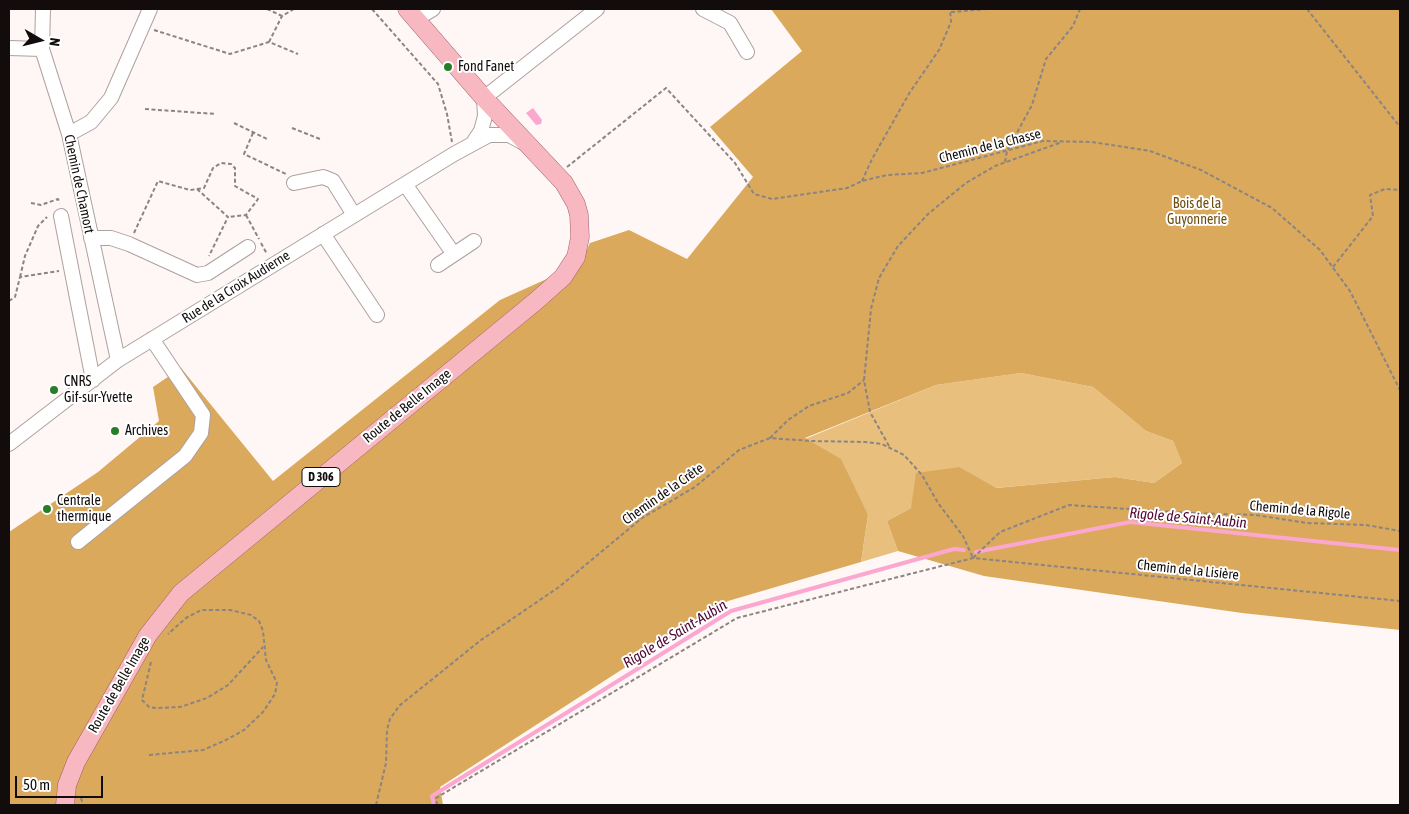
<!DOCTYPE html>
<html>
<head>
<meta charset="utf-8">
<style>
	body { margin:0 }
	#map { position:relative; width:1409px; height:814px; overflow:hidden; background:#fff7f5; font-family:"Asap Condensed",sans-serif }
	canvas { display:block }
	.frame { position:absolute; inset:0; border:10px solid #120d0c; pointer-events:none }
	.north { position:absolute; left:15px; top:15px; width:50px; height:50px; -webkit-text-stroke:4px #fff; paint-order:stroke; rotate:98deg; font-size:14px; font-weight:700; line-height:20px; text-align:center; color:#120d0c }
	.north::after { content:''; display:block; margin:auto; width:18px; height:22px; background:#120d0c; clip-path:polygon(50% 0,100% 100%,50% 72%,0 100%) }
	.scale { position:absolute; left:15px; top:776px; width:88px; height:22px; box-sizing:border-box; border:2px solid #120d0c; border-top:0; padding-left:6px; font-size:15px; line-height:18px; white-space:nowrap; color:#120d0c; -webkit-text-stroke:4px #fff; paint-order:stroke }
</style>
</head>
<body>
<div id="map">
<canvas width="1409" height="814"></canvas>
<div class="frame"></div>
<div class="north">N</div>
<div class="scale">50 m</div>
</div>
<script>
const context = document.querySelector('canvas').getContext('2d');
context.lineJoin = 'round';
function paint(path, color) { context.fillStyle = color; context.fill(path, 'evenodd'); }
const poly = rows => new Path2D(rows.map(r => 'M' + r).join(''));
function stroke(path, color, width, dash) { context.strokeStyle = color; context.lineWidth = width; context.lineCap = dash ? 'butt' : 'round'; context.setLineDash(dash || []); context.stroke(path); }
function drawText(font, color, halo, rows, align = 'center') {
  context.font = font + ' "Asap Condensed",sans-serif'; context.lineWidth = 4; context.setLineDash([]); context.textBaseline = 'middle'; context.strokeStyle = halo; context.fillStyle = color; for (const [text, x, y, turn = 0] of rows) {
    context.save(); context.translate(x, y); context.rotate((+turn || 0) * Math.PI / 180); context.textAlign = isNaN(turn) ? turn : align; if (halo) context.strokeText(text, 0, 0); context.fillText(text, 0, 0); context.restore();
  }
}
const green = poly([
	[1021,373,1093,387,1146,431,1173,441,1182,463,1154,483,1115,477,995,488,960,467,911,508,887,521,898,551,861,562,868,515,805,439,936,385]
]);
const forest = poly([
	[771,9,1400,9,1400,630,1242,613,984,576,898,551,887,521,911,508,916,473,960,467,996,488,1115,477,1154,483,1182,463,1173,441,1146,431,1093,387,1021,373,936,385,805,438,841,459,868,515,861,562,728,601,440,787,443,805,9,805,9,532,98,472,159,421,153,387,181,368,273,481,500,300,580,264,590,243,629,230,687,259,753,177,710,127,802,51]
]);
const water = poly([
	[533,108,542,120,541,124,536,125,526,113]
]);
const stream = poly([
	[976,552,1130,522,1400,550],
	[434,805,432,796,731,611,954,549,964,550]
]);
const path = poly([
	[267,9,282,16],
	[372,9,438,84,447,114,452,142],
	[1307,9,1400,127],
	[951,12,988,9],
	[154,30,230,54,269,42,298,54],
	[269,42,282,16,294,9],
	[145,109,216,114],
	[234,123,267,139],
	[292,128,320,139],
	[253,133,244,154,286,174],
	[1005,162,1007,151,1032,105,1046,59,1073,26,1080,9],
	[567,167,666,88,735,163,754,194,772,199,847,188,862,181,887,175,922,173,1043,141,1092,142,1150,151,1201,170,1272,208,1320,250,1350,291,1400,390],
	[862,181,872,159,910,92,939,50,951,22,950,9],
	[197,189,228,217,209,256],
	[31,203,41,205,58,199,60,203],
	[246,215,259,239],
	[134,233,158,181,190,190,204,188,213,168,221,163,231,164,235,168,235,186,258,199,246,215,228,217],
	[261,243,267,254],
	[1333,267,1373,216,1370,195,1385,189,1400,190],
	[20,277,25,256,38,226,47,217],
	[9,301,15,297,20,277,59,271],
	[770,438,788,420,809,406,848,393,864,380],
	[889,446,870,412,864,380,871,309,879,278,898,246,928,214,966,183,995,166,1062,142],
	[973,558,1000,532,1069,505,1188,513,1256,515,1307,523,1366,525,1400,531],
	[151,662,142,700,149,707,156,708,180,707,207,698,228,685,263,647],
	[149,755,203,750,226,740,244,730,263,712,275,694,277,683,266,660,263,631,259,621,251,615,230,610,201,610,186,618,168,634],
	[81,798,83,805],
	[376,805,386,763,387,730,390,719,399,706,481,640,559,587,642,518,695,487,739,450,770,438,811,441,865,442,882,444,904,455,922,475,938,503,963,536,973,558],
	[437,805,436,798,737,618,973,558,1400,601]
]);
const minor = poly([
	[43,9,42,49,69,134,118,360],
	[703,9,730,23,747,52],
	[416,19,433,9],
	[9,48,42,49],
	[69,134,91,122,111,98,150,9],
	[473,143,481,131,485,116,484,98,597,9],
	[294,183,323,177,333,181,354,215],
	[405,184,453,253],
	[61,216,93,380],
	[323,234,377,315],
	[91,238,111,238,129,244,197,275,208,273,248,247],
	[438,265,474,241],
	[9,444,118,360,454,154,489,135,509,135,524,143],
	[78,542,185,456,201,433,203,415,152,339]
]);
const major = poly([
	[65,805,67,785,76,762,148,635,181,593,536,301,563,277,576,257,580,237,579,215,576,204,564,183,484,98,407,9]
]);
const markers = [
	[448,67,5,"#277d2a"],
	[54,390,5,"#277d2a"],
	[115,431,5,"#277d2a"],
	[47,509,5,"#277d2a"]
];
const shields = [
	[321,477,38]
];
const shieldNames = [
	["D 306",321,477]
];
const poiNames = [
	["Fond Fanet",458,67],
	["CNRS",64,382],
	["Gif-sur-Yvette",64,398],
	["Archives",125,431],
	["Centrale",57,501],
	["thermique",57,517]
];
const streetNames = [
	["Chemin de la Chasse",990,146,-14],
	["Chemin de Chamort",79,184,78],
	["Rue de la Croix Audierne",236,287,-32],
	["Route de Belle Image",407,406,-39],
	["Chemin de la Crête",663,494,-35],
	["Chemin de la Rigole",1300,510,5],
	["Chemin de la Lisière",1188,570,6],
	["Route de Belle Image",119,685,-60]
];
const parkNames = [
	["Bois de la",1197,204],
	["Guyonnerie",1197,220]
];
const waterNames = [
	["Rigole de Saint-Aubin",1188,518,5],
	["Rigole de Saint-Aubin",675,634,-31]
];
paint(green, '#e9bf7d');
paint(forest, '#daa95c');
paint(water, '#fca7cf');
stroke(stream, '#fca7cf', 4);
stroke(minor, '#ada19e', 16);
stroke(major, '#a35e66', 19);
stroke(path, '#8a8482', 2, [4, 2.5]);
stroke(minor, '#fff', 14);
stroke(major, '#f7b8c1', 18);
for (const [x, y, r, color] of markers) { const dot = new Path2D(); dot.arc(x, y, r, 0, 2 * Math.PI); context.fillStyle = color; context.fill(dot); stroke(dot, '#fff', 2); }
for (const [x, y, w] of shields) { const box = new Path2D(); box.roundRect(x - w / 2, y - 9.5, w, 19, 4); context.fillStyle = '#fff'; context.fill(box); stroke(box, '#120d0c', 1); }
drawText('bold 12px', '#120d0c', null, shieldNames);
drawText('14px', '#120d0c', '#fff', poiNames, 'left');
drawText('14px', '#120d0c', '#fff', streetNames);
drawText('14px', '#6d4d10', '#fff', parkNames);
drawText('italic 15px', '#510734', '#fff', waterNames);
</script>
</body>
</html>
